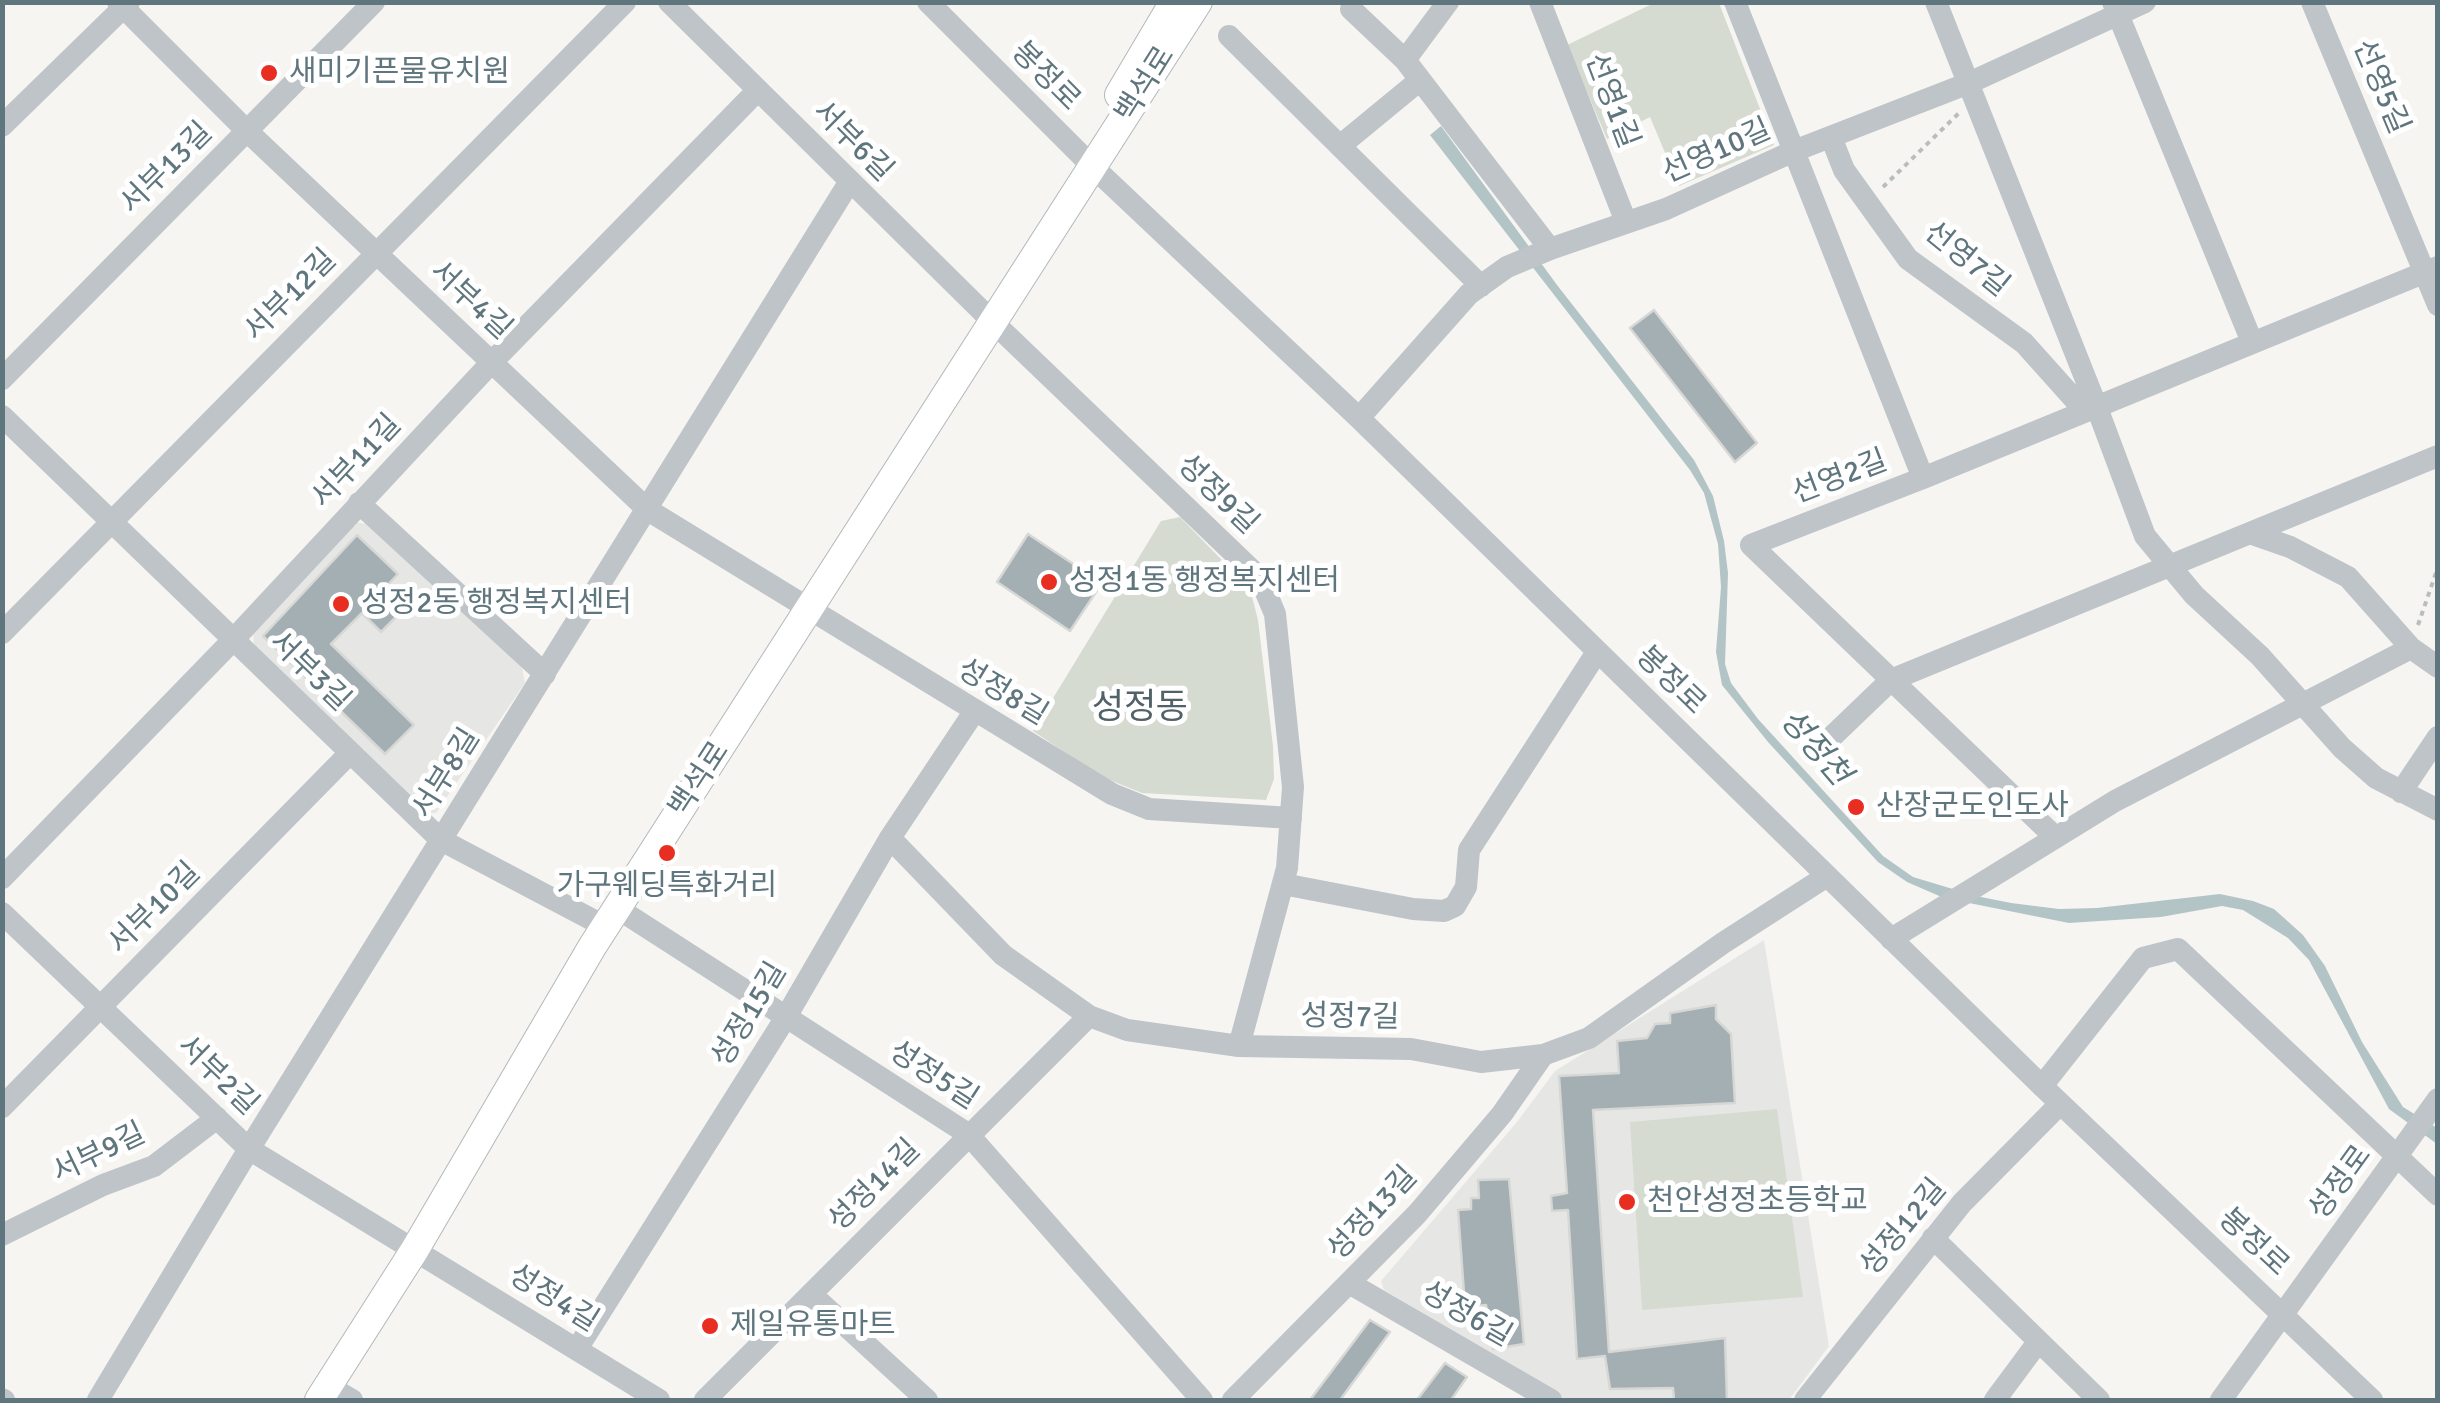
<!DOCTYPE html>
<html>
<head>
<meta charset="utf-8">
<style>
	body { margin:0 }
	#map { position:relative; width:2440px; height:1403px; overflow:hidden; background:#f6f5f2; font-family:Signika,sans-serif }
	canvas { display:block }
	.frame { position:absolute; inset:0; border:5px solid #60767e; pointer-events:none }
</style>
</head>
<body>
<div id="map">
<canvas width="2440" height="1403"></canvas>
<div class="frame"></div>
</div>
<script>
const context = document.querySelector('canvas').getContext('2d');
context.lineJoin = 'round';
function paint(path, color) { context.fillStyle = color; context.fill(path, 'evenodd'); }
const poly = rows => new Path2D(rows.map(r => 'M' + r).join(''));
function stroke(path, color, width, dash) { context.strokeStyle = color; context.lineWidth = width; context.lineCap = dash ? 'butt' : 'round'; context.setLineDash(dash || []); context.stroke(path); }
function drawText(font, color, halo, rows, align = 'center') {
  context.font = font + ' Signika,"Noto Sans KR",sans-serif'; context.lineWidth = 10; context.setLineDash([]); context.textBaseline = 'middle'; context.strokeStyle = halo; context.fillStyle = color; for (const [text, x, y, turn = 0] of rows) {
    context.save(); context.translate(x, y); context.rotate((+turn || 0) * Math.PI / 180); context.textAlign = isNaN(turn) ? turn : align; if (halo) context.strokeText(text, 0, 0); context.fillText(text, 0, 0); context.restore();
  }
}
const built = poly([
	[355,522,366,524,521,662,525,683,436,813,425,813,254,647,253,631],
	[1764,940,1829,1346,1789,1400,1566,1400,1384,1290,1381,1281,1517,1122,1555,1071]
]);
const green = poly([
	[1654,3,1719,3,1774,145,1679,186,1650,117,1607,139,1567,45],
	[1180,517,1250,589,1258,620,1273,746,1274,779,1266,800,1142,793,1100,776,1033,731,1161,521],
	[1777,1109,1803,1297,1642,1310,1630,1122]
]);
const water = poly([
	[1441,126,1557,285,1694,460,1713,496,1724,541,1728,573,1725,664,1731,683,1758,719,1883,856,1913,877,1976,896,2011,903,2059,909,2097,908,2220,894,2253,901,2274,909,2303,935,2325,966,2362,1042,2403,1107,2437,1128,2437,1144,2389,1109,2309,960,2288,938,2243,910,2222,906,2161,917,2069,923,1944,898,1907,882,1878,862,1768,742,1722,685,1716,652,1721,587,1718,544,1704,493,1690,470,1430,135]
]);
const building = poly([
	[1654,310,1757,443,1735,462,1630,328,1654,310],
	[1028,534,1102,583,1070,631,997,582,1028,534],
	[357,535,398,574,379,594,399,614,381,632,362,613,331,644,414,725,385,754,263,636,357,535],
	[1716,1005,1716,1019,1731,1034,1735,1103,1593,1110,1609,1352,1725,1338,1727,1400,1674,1399,1673,1388,1610,1389,1605,1356,1577,1359,1568,1210,1552,1211,1551,1196,1567,1193,1559,1076,1619,1073,1617,1041,1647,1038,1655,1024,1670,1023,1670,1013,1716,1005],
	[1509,1179,1524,1344,1493,1349,1486,1305,1465,1307,1458,1210,1471,1209,1471,1198,1479,1198,1478,1180,1509,1179],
	[1370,1320,1390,1332,1340,1400,1310,1400,1370,1320],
	[1445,1363,1467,1377,1451,1400,1417,1400,1445,1363]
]);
const path = poly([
	[1883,187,1959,113],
	[2418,625,2438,567]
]);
const minor = poly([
	[118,2,247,131,648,510,1112,794,1149,809,1291,818],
	[669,2,994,323,1260,578,1275,614,1293,787,1287,868,1239,1046],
	[928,2,1092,166,1359,418,2042,1086,2372,1400],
	[1540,2,1626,222],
	[1735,2,1923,478,1751,545,2055,837],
	[1936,2,2096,405,2145,536,2194,595,2260,656,2342,748,2376,778,2438,810],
	[2113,2,2252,342],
	[2312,2,2438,305],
	[1351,9,1405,60,1550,249],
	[1229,36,1481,286],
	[1405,60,1448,2],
	[2,126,129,2],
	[1831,137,1844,170,1908,259,2024,343,2084,410],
	[1341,145,1420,80],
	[2,379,374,2],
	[2,416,441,840,606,927],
	[1359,418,1469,294,1507,267,1550,249,1666,209,1794,151,1969,83,2145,2],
	[1923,478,2438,267],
	[359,503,545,674],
	[2250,533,2290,547,2348,577,2411,648],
	[2,633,625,2],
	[1815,753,1891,680,2438,456],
	[2401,792,2438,737],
	[890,838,1003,955,1089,1016,1127,1030,1239,1046,1411,1049,1481,1062,1543,1055,1589,1038,1723,943,1827,876],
	[2,878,233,640,491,363,758,90],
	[1283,884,1413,909,1444,911,1455,906,1466,887,1469,850,1597,652],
	[617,908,968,1134,1202,1400],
	[2,913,249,1149,659,1400],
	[1891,939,2115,801,2411,648,2438,667],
	[2042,1086,2143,958,2178,949,2438,1195],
	[2,1107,350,753],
	[2,1235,103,1185,154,1166,217,1118],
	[1933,1238,2099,1400],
	[1349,1283,1551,1400],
	[811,1294,927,1400],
	[577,1349,786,1017,890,838,974,712],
	[328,1386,352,1400],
	[2,1399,4,1400],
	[98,1400,249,1149,850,181],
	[705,1400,1089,1016],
	[1233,1400,1417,1214,1502,1114,1543,1055],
	[1805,1400,1962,1203,2060,1104],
	[1995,1400,2038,1342],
	[2221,1400,2438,1099]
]);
const major = poly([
	[1119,95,1174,2],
	[319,1400,414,1251,592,947,1198,2]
]);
const markers = [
	[269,73,10,"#e82e20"],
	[1049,582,10,"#e82e20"],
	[341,604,10,"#e82e20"],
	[1856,807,10,"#e82e20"],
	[667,853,10,"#e82e20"],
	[1627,1202,10,"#e82e20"],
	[710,1326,10,"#e82e20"]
];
const poiNames = [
	["새미기픈물유치원",289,73],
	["성정1동 행정복지센터",1069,582],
	["성정2동 행정복지센터",361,604],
	["산장군도인도사",1876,807],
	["가구웨딩특화거리",667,887,"center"],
	["천안성정초등학교",1647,1202],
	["제일유통마트",730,1326]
];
const streetNames = [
	["봉정로",1045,77,45],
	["백석로",1146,85,-58],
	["선영5길",2380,87,67],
	["선영1길",1611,101,69],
	["서부6길",852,142,45],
	["선영10길",1717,152,-24],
	["서부13길",167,169,-45],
	["선영7길",1966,260,39],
	["서부12길",291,296,-45],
	["서부4길",470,301,43],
	["서부11길",357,462,-47],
	["선영2길",1840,478,-21],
	["성정9길",1217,495,44],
	["서부3길",309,672,44],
	["봉정로",1670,681,44],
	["성정8길",1002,693,31],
	["서부8길",447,774,-58],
	["백석로",700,780,-57],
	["서부10길",155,909,-45],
	["성정15길",750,1015,-59],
	["성정7길",1350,1018,1],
	["서부2길",217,1076,44],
	["성정5길",933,1076,33],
	["서부9길",99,1154,-26],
	["성정로",2341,1183,-54],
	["성정14길",875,1186,-45],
	["성정13길",1373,1214,-47],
	["성정12길",1904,1228,-50],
	["봉정로",2253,1243,43],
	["성정4길",553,1299,32],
	["성정6길",1466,1315,30]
];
const waterNames = [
	["성정천",1814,748,49]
];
const quarterNames = [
	["성정동",1140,709]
];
paint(built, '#e6e7e5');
paint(green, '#d6dbd1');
paint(water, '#b3c4c6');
paint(building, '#a3afb2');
stroke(building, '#d7d7d5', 2.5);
stroke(major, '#b2b8bb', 30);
stroke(path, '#b8bdbe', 4, [5, 5]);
stroke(minor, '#bec4c7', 22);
stroke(major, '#fff', 28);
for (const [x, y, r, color] of markers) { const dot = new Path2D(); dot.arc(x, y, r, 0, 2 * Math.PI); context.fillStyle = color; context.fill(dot); stroke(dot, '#fff', 4); }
drawText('30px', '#60767e', '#fff', poiNames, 'left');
drawText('30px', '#60767e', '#fff', streetNames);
drawText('italic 32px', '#5a767a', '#fff', waterNames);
drawText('35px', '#526269', '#fff', quarterNames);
</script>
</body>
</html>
